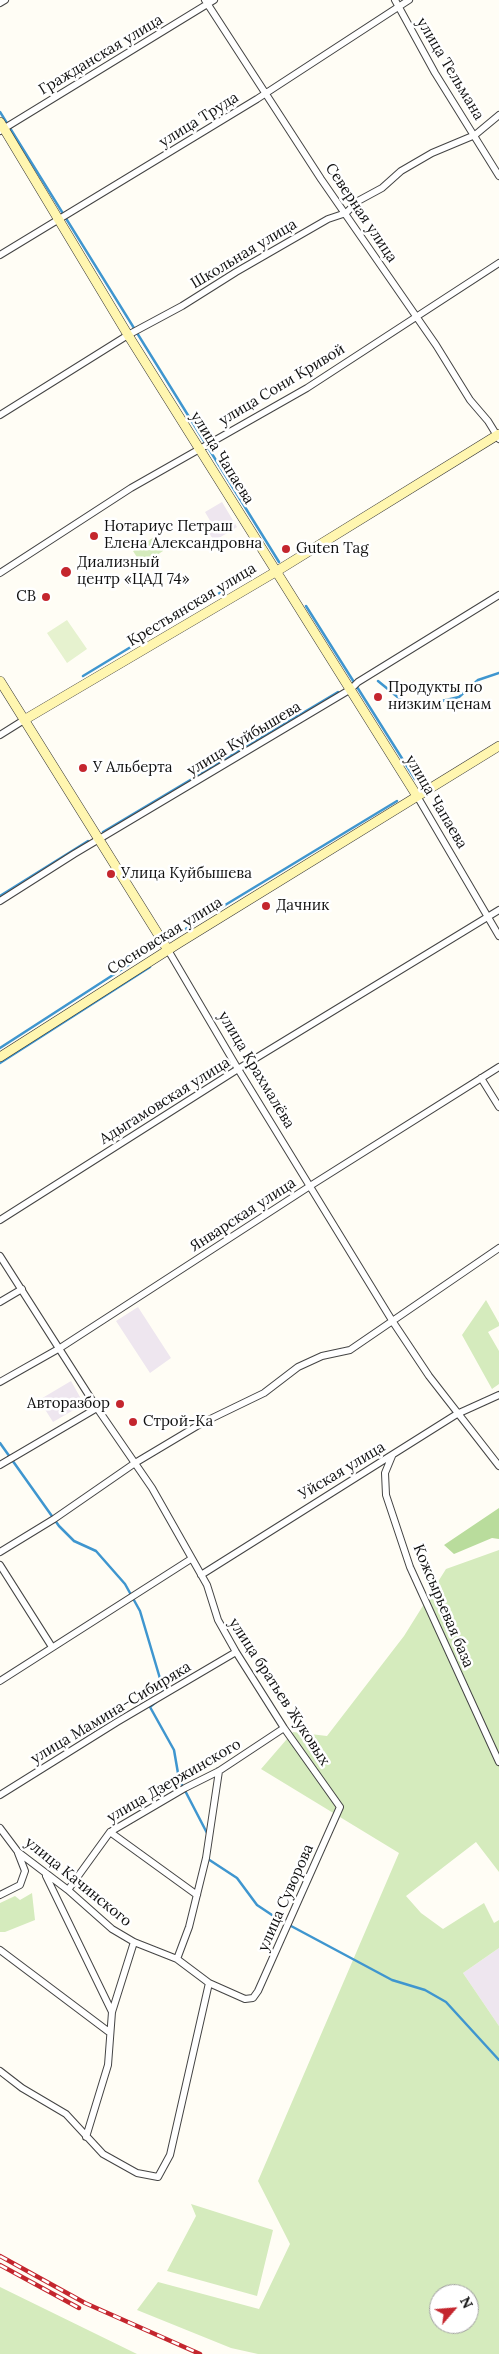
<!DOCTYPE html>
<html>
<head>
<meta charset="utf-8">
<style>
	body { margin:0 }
	#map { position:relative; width:499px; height:2354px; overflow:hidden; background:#fffdf5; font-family:Lora,serif }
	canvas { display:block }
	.north { position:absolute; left:429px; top:2284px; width:50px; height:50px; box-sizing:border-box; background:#fff; border:1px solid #a0a0a0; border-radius:50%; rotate:63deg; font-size:14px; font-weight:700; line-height:20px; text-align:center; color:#111 }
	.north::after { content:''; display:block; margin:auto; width:18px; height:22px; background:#c4262e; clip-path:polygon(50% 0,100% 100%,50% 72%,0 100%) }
</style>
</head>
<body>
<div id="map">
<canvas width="499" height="2354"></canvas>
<div class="north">N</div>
</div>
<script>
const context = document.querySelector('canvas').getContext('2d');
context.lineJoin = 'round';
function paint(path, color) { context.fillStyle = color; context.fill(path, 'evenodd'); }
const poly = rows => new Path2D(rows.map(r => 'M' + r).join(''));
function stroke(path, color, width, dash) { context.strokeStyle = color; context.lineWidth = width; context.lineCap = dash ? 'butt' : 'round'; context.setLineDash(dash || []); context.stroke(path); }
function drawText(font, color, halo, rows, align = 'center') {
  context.font = font + ' Lora,serif'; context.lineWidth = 5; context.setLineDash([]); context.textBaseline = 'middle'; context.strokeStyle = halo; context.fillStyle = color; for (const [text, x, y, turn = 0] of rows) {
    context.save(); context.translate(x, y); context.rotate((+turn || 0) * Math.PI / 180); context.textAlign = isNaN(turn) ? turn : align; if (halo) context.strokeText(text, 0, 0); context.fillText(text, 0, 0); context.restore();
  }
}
const industrial = poly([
	[222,502,237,527,214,541,206,528,212,524,205,512],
	[138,1307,171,1358,150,1373,116,1321],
	[71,1381,84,1404,53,1422,39,1400],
	[499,1948,499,2026,463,1973]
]);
const green = poly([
	[154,537,163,551,142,565,133,551],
	[486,1300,499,1323,499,1326,488,1332,499,1351,499,1384,492,1389,462,1335],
	[499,1550,499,1872,476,1842,406,1896,421,1913,443,1929,484,1903,494,1923,499,1920,499,1948,463,1973,499,2026,499,2354,258,2354,231,2348,137,2310,158,2282,259,2309,290,2244,258,2181,399,1853,261,1769,293,1732,327,1736,404,1636,446,1569],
	[439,2294,469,2294,469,2324,439,2324],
	[32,1893,35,1920,5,1932,0,1932,0,1903,15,1896,20,1900],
	[191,2204,273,2230,257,2296,167,2271,196,2216],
	[0,2287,137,2354,0,2354]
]);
const forest = poly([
	[499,1508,499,1539,492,1538,454,1554,444,1545]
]);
const pitch = poly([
	[67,620,87,649,67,663,47,633]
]);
const stream = poly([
	[0,112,279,562],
	[306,606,415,779],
	[83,676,246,577],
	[378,681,411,708,459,697,478,680,499,673],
	[103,832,338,692],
	[0,896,88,841],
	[169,939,397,801],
	[0,1048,147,953],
	[0,1063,150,967],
	[0,1443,59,1526,74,1541,96,1551,125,1584,140,1611,164,1692],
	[156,1702,150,1707,174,1750,179,1779,207,1833],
	[208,1859,237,1878,257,1905,278,1919,392,1980,425,1990,446,2002,499,2060]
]);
const street = poly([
	[205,0,321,179,436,345,470,400,488,421,499,439],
	[395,0,435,73,499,176],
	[0,3,5,0],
	[0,131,214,0],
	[0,255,257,99,409,0],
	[0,415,128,335,182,306,236,272,328,219,346,213,358,201,382,188,401,171,432,153,475,135,499,115],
	[0,573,131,488,307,388,499,263],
	[0,735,24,720],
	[417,796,499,936],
	[0,901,74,854,351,689,358,682,499,595],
	[168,950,238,1069,393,1322,429,1376,499,1466],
	[481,1078,499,1107],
	[0,1220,238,1069,499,910],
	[0,1256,97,1408,152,1488,207,1585,218,1620,236,1652,284,1728,340,1807,258,1991,253,1998,245,1999,209,1983,177,1959,134,1942,112,1929,68,1890,18,1852,0,1828],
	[0,1302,22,1289],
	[0,1382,60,1348,310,1186,499,1067],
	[392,1456,385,1473,386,1495,410,1567,499,1762],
	[0,1465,97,1408],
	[0,1552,54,1519,135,1463,202,1423,264,1393,298,1367,322,1356,350,1350,499,1248],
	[0,1565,52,1647],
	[201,1575,457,1414,499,1395],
	[0,1681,191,1559],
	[0,1795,117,1722,236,1652],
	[110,1832,197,1895],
	[46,1876,112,2012],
	[68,1890,110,1832,185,1788,219,1771,284,1728],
	[0,1895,20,1885,25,1871,18,1853],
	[0,1950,109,2032],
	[177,1959,189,1927,206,1858,219,1771],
	[0,2071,22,2088,66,2114,103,2154,137,2173,158,2177,170,2155,209,1983],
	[86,2137,108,2065,112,2012,134,1942]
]);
const secondary = poly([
	[0,122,128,335,417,796],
	[0,681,168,950],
	[24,720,277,571,499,434],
	[0,1057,179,943,499,746]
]);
const rail = poly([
	[0,2256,85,2303,200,2354],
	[0,2265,79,2308]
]);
const markers = [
	[94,536,5,"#c4262e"],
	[286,549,5,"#c4262e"],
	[66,572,6,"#c4262e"],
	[46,597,5,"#c4262e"],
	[378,697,5,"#c4262e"],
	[83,768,5,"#c4262e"],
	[111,874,5,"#c4262e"],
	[266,906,5,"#c4262e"],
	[120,1404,5,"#c4262e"],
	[133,1422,5,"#c4262e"]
];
const streetNames = [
	["Гражданская улица",101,55,-31],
	["улица Тельмана",450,69,59],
	["улица Труда",199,120,-32],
	["Северная улица",361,213,56],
	["Школьная улица",244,254,-31],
	["улица Сони Кривой",282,385,-31],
	["улица Чапаева",222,458,58],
	["Крестьянская улица",192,605,-31],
	["улица Куйбышева",244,739,-31],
	["улица Чапаева",436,802,59],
	["Сосновская улица",165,936,-32],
	["улица Крахмалёва",256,1070,59],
	["Адыгамовская улица",165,1101,-32],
	["Январская улица",243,1215,-33],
	["Уйская улица",342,1471,-31],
	["Кожсырьевая база",443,1606,67],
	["улица братьев Жуковых",279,1692,57],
	["улица Мамина-Сибиряка",111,1713,-31],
	["улица Дзержинского",174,1781,-30],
	["улица Качинского",78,1882,39],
	["улица Суворова",286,1898,-66]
];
const poiNames = [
	["Нотариус Петраш",104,527],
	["Елена Александровна",104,544],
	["Guten Tag",296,549],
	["Диализный",77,563],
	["центр «ЦАД 74»",77,580],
	["СВ",36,597,"right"],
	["Продукты по",388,688],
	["низким ценам",388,705],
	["У Альберта",93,768],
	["Улица Куйбышева",121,874],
	["Дачник",276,906],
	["Авторазбор",110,1404,"right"],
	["Строй-Ка",143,1422]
];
paint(industrial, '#eee6ef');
paint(green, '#d5ebbd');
paint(forest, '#b9dc9c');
paint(pitch, '#e6f2cf');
stroke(stream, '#3f96cf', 2.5);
stroke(street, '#444', 8);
stroke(secondary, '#333', 10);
stroke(street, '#fff', 6);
stroke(secondary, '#fff6b0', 9);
stroke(rail, '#c4262e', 4.5);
stroke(rail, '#fff', 2.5, [8]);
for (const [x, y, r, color] of markers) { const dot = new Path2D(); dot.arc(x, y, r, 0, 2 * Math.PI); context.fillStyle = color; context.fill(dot); stroke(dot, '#fff', 2); }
drawText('15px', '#111', '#fff', streetNames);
drawText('15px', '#111', '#fff', poiNames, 'left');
</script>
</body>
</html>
